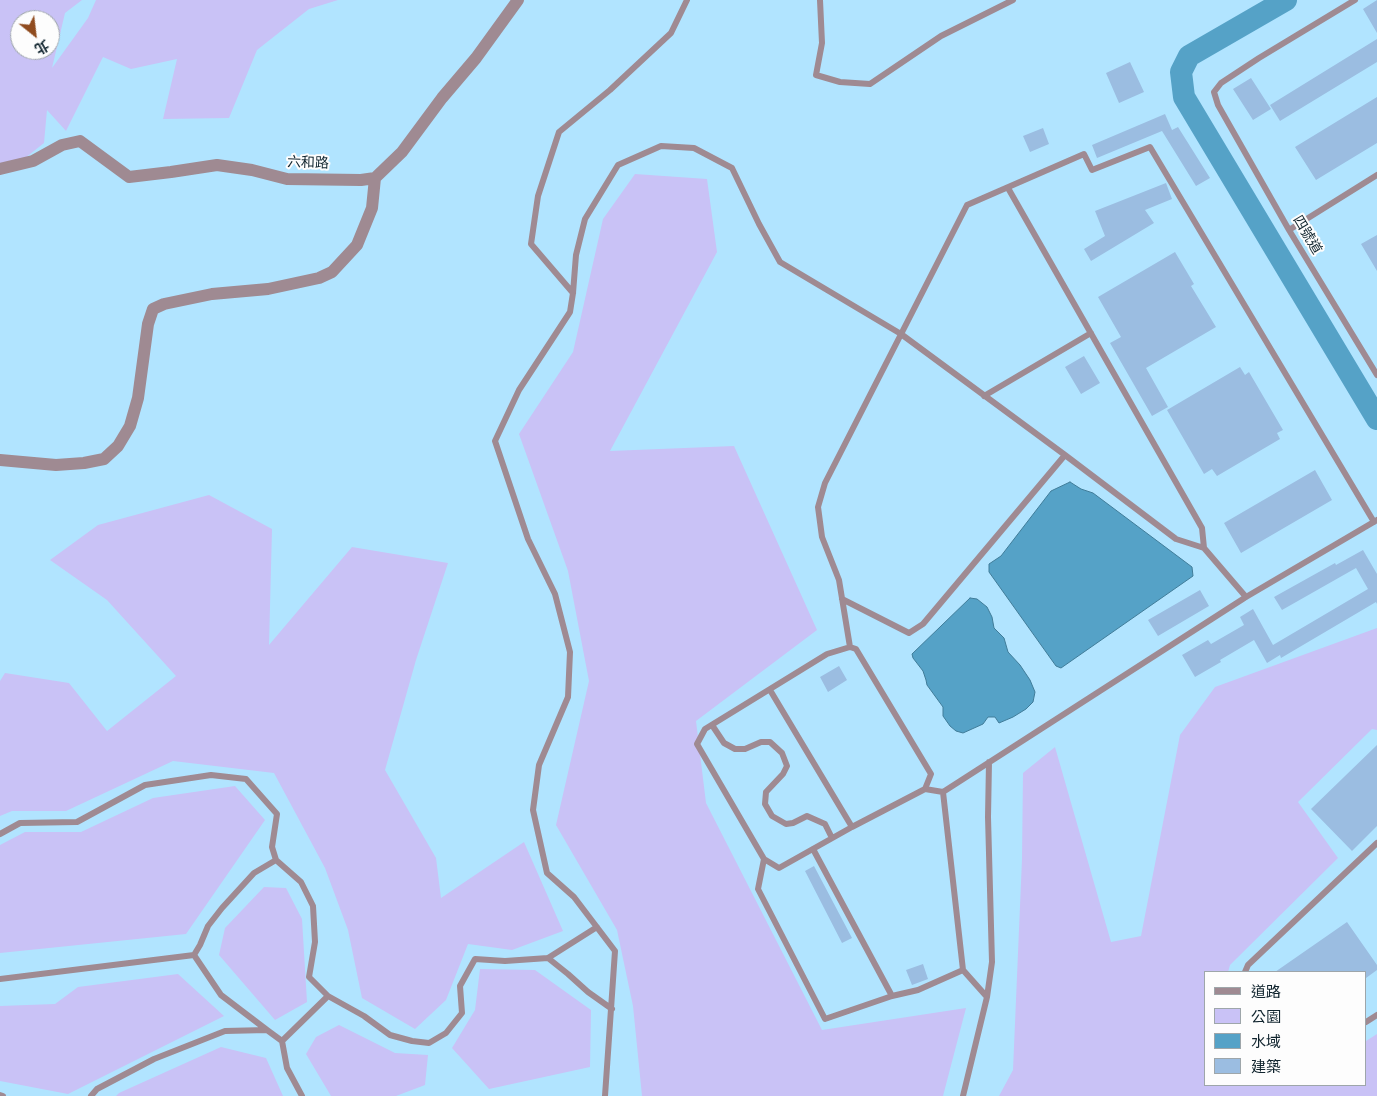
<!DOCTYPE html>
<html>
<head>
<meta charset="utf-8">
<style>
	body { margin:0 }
	#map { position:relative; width:1377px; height:1096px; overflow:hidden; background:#b1e4ff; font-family:Manrope,"Noto Sans TC",sans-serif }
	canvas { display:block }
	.legend { position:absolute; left:1204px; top:971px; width:162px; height:115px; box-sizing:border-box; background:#fdfdfd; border:1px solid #9ea6aa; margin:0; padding:6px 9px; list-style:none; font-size:15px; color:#10242e }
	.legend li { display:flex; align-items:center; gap:10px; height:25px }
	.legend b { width:25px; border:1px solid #9ea6aa }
	.north { position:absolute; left:10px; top:10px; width:50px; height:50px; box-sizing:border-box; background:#fdfdfd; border:1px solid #9ea6aa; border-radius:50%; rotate:151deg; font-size:14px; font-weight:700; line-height:20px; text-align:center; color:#10242e }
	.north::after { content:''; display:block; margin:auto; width:18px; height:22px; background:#904c1f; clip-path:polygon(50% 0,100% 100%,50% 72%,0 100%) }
</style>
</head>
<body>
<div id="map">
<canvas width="1377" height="1096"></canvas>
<ul class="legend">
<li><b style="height:6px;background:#9f8a92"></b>道路</li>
<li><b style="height:14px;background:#c9c2f6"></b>公園</li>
<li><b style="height:14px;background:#55a2c7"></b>水域</li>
<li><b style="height:14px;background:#9bbde1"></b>建築</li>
</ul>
<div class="north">北</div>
</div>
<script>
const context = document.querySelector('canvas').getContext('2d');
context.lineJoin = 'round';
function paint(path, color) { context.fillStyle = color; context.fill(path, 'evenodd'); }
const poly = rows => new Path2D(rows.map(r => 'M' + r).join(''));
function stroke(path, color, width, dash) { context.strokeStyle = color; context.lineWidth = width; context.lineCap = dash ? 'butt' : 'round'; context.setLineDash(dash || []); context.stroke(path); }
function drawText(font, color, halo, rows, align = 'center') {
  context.font = font + ' Manrope,"Noto Sans TC",sans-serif'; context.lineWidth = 4; context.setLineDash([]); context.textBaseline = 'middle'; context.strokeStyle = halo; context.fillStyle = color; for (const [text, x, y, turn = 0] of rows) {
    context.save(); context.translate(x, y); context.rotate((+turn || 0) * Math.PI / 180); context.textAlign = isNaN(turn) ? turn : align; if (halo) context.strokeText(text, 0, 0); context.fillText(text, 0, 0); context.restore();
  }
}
const green = poly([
	[0,0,82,0,65,13,52,68,88,18,96,0,338,0,309,9,257,50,229,118,163,119,177,59,131,69,103,57,66,131,47,110,44,143,15,166,0,166],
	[20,20,50,20,50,50,20,50],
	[635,174,707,179,717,252,610,451,734,446,817,630,696,721,706,803,822,1030,966,1008,943,1096,642,1096,633,1006,617,930,556,825,589,681,568,571,519,434,573,352,603,219],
	[209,495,272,529,269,645,352,547,448,563,416,660,385,770,436,858,441,898,524,842,563,931,512,950,468,944,446,1000,415,1029,362,998,348,930,325,868,274,773,173,761,66,811,12,811,0,816,0,681,5,673,69,683,107,731,176,676,107,600,50,560,98,525],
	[1377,628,1377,730,1372,729,1298,802,1338,858,1230,965,1228,972,1206,972,1206,1085,1366,1085,1366,1041,1377,1034,1377,1096,999,1096,1013,1070,1022,859,1023,773,1055,747,1111,942,1141,936,1180,735,1215,687],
	[235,786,265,820,186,934,0,953,0,845,25,832,81,832,153,798],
	[264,887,286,888,302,919,307,1002,275,1020,219,955,225,928],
	[480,969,535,970,591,1010,590,1067,489,1089,452,1048,475,1010],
	[178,974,224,1016,68,1094,0,1081,0,1006,55,1004,78,987],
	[339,1025,395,1053,428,1055,425,1085,396,1096,331,1096,306,1054,316,1037],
	[221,1047,266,1058,283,1096,116,1096,119,1093]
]);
const water = poly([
	[1070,482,1081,489,1093,493,1192,567,1193,576,1061,668,1056,666,989,572,989,564,1001,556,1051,491,1070,482],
	[970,598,977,599,987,607,992,617,994,628,1004,638,1008,652,1020,665,1030,680,1035,692,1033,702,1026,709,1013,717,999,723,995,717,988,717,983,724,963,733,956,731,950,726,943,716,943,707,927,685,926,680,923,671,913,658,912,654,970,598]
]);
const river = poly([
	[1286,0,1189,56,1181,72,1184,97,1377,419]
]);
const building = poly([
	[1377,0,1377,33,1363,9],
	[1377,39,1377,62,1280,121,1270,105],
	[1130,62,1144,92,1119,103,1106,73],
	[1251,78,1271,109,1253,120,1233,89],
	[1377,97,1377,143,1316,180,1295,147],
	[1165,114,1172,130,1178,127,1210,178,1196,186,1162,131,1097,158,1092,145],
	[1043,128,1049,144,1030,152,1023,136],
	[1166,183,1172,199,1145,210,1154,223,1091,261,1084,249,1105,236,1095,211],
	[1377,235,1377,271,1361,244],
	[1175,252,1194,284,1191,286,1216,327,1146,368,1168,407,1152,416,1110,343,1121,337,1098,297],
	[1084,356,1100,383,1081,394,1065,367],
	[1240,367,1245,375,1249,372,1283,430,1277,433,1280,439,1217,476,1212,469,1204,474,1167,410],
	[1315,470,1332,500,1241,553,1224,523],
	[1363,550,1377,574,1377,604,1376,602,1281,658,1280,655,1267,663,1254,640,1220,660,1221,662,1195,677,1182,655,1208,640,1211,644,1244,625,1240,617,1253,609,1273,645,1368,589,1356,568,1282,610,1274,597,1335,563,1336,565],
	[1200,590,1209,606,1158,636,1148,620],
	[839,666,847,680,828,692,820,677],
	[1377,745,1377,826,1352,851,1311,809],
	[814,866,852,938,842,943,805,871],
	[1347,922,1377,965,1377,970,1366,978,1366,972,1275,972],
	[923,964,928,979,912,985,906,970]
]);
const service = poly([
	[820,0,822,43,816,75,840,82,870,84,941,36,1013,0],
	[1355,0,1259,58,1221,83,1214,92,1218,105,1289,230,1377,375],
	[1008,188,1202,528,1204,548],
	[1289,230,1377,175],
	[573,293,531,244,538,196,559,132,610,90,671,33,687,0],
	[984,396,1091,333],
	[842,599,909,633,923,624,1065,455],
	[850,647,856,649,931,774,925,789,852,827,779,868,764,859,697,744,705,729,827,654,850,647,839,580,822,537,818,507,825,483,967,205,1084,154,1092,170,1150,147,1374,522],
	[770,690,852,827],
	[712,725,724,743,735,749,745,749,761,742,770,742,782,753,787,766,783,774,766,792,765,804,772,816,786,824,793,823,807,816,825,824,832,838],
	[925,789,943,792],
	[0,834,20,823,77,822,145,785,211,775,246,779,277,814,272,847,276,860],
	[813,849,892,996],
	[764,859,758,889,825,1019,892,996,918,990,963,970],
	[194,955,221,995,267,1030],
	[548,958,568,974,588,992,612,1009],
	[1245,972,1248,965,1377,843],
	[0,979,194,955,200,945,208,926,222,908,254,873,276,860,301,882,313,906,315,942,309,977,328,996,364,1016,390,1035,412,1041,429,1043,446,1033,462,1013,460,986,475,959,505,961,548,958,597,927],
	[987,997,992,962,988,817,989,762],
	[1366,1022,1377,1015],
	[282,1041,328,996],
	[0,1095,3,1096],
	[91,1096,97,1089,154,1059,225,1031,267,1030,282,1041,287,1068,302,1096],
	[605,1096,615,951,574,897,547,873,533,810,539,765,568,697,570,652,555,594,528,539,495,441,519,390,570,312,573,293,576,255,585,219,618,165,661,146,694,148,732,168,759,224,780,262,901,334,1065,455,1176,539,1204,548,1246,597],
	[963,1096,987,997,963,970,943,792,1246,597,1377,520]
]);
const minor = poly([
	[0,169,33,161,62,145,80,141,129,177,171,172,217,165,252,170,287,179,361,180,375,178,402,152,442,98,476,58,518,0],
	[0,460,56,465,84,463,104,459,118,446,130,426,138,398,148,324,153,309,164,304,212,294,268,289,319,278,332,272,357,245,372,208,375,178]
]);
const streetNames = [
	["六和路",308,163,2],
	["四號道",1307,235,59]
];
paint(green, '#c9c2f6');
paint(water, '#55a2c7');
stroke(water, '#407c99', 1);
stroke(river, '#55a2c7', 22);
paint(building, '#9bbde1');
stroke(service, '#9f8a92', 6);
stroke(minor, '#9f8a92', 12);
drawText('14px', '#10242e', '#fdfdfd', streetNames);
</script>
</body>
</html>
